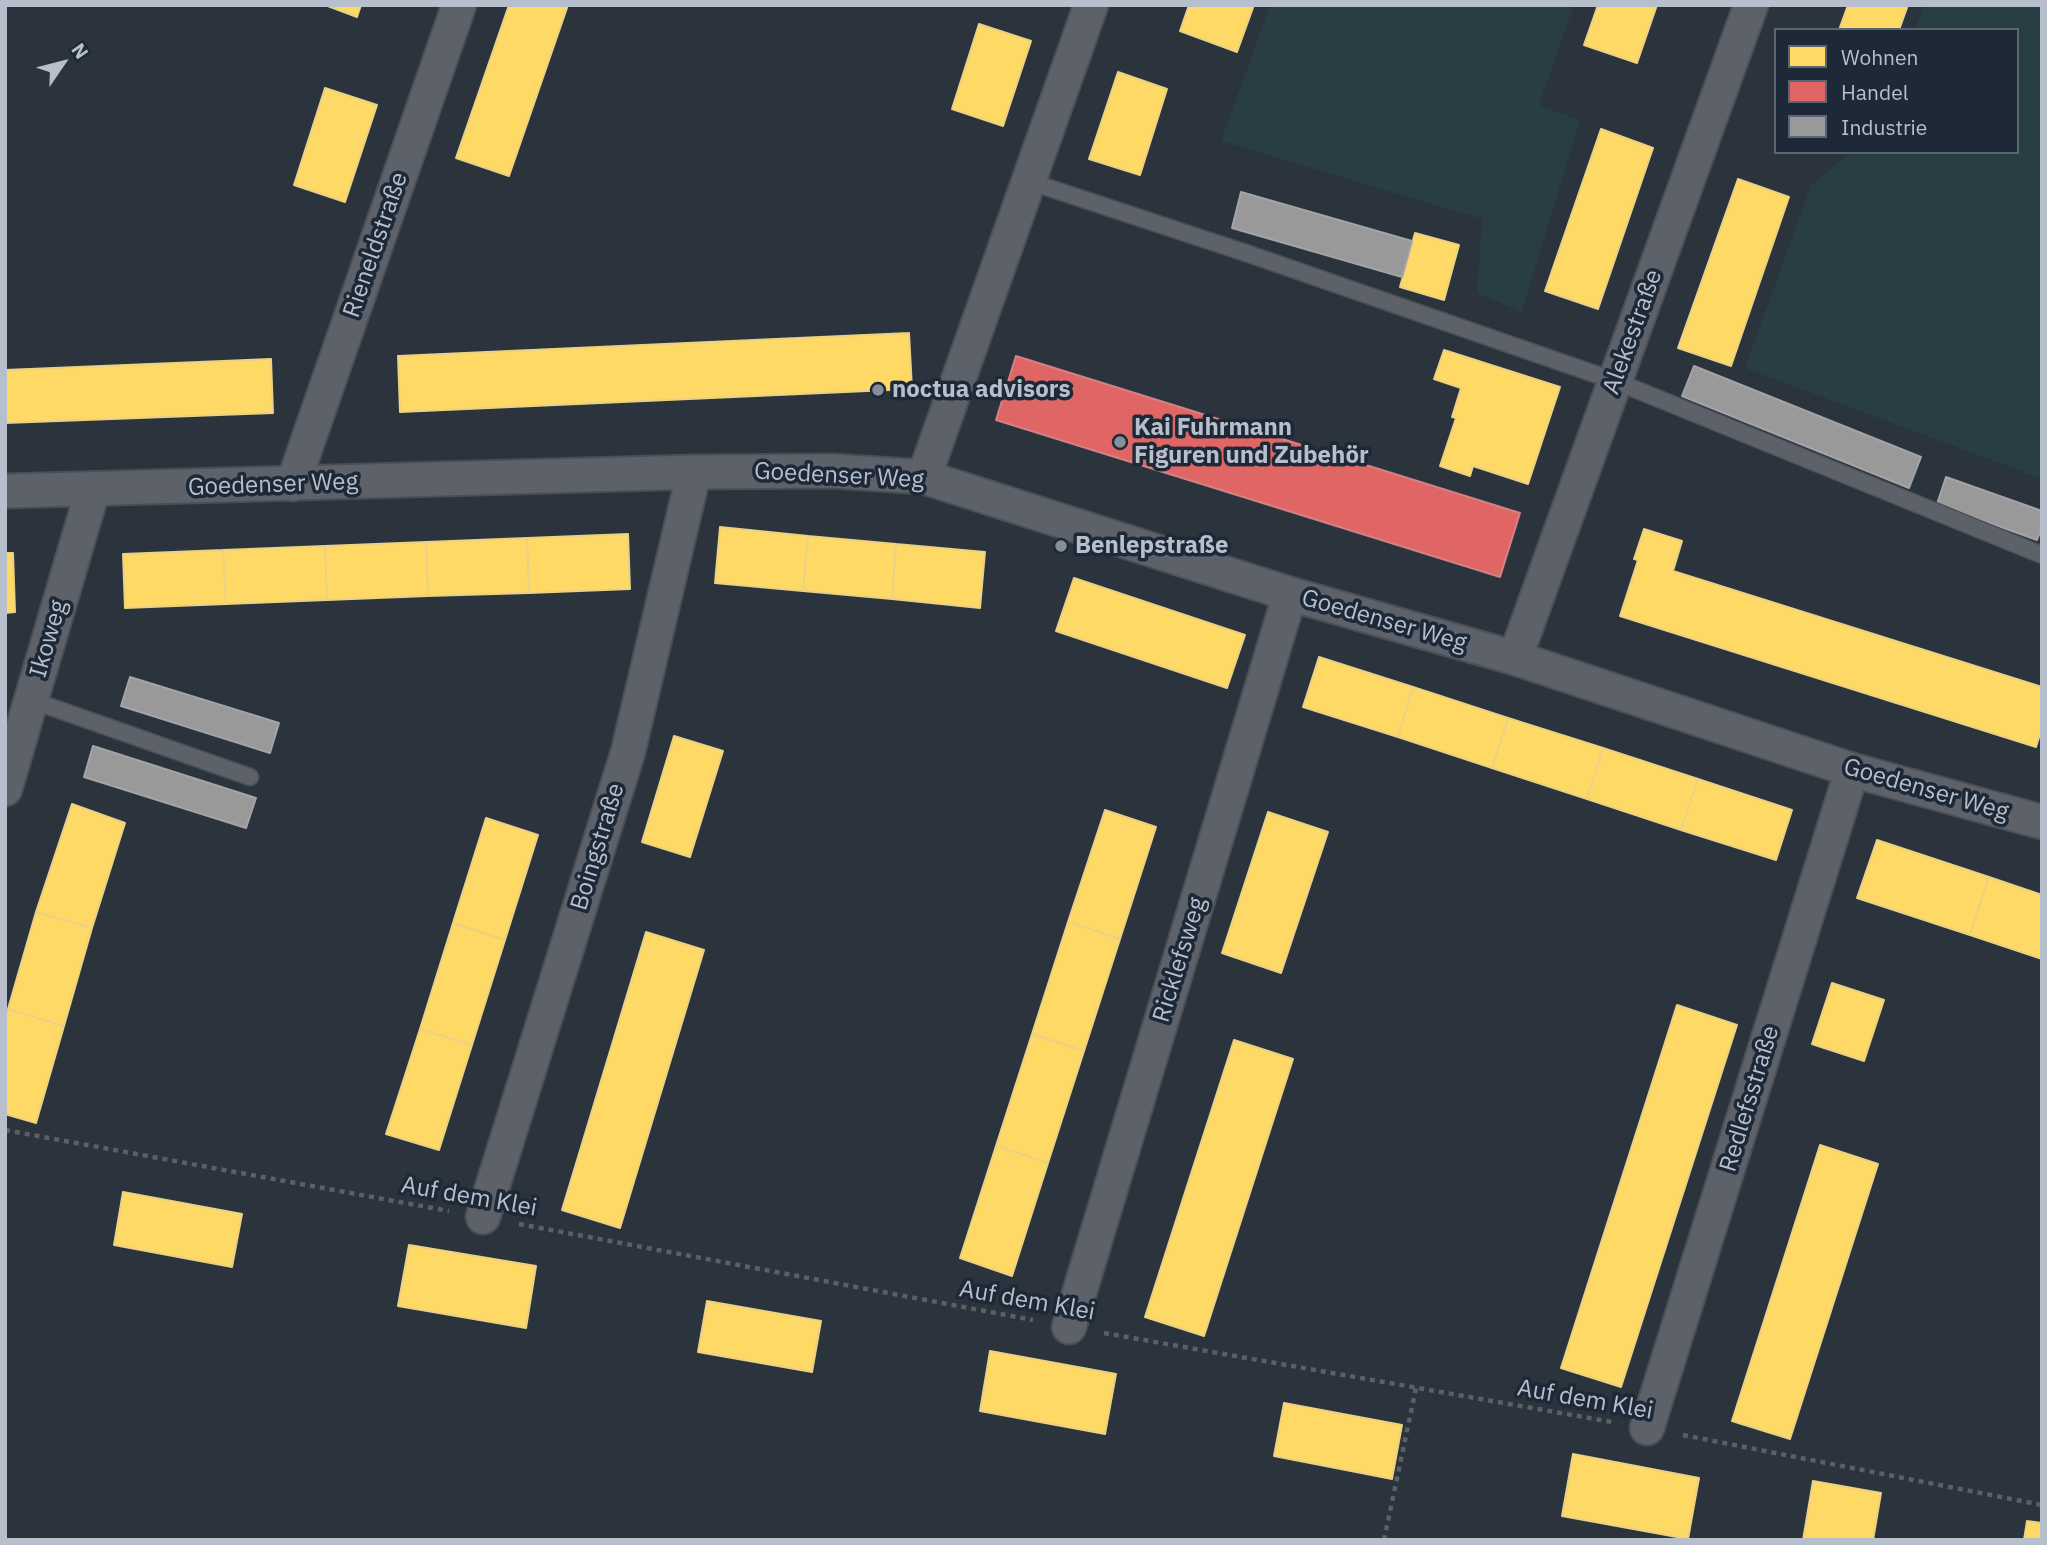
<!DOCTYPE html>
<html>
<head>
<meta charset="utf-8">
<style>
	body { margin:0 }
	#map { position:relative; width:2047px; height:1545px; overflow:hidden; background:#2b333c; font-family:"IBM Plex Sans",sans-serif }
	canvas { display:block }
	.frame { position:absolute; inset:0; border:7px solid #b7bfcc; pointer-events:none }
	.legend { position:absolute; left:1774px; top:28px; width:245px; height:126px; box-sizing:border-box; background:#1e2937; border:2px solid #5b6573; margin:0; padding:9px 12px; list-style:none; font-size:21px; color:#b7bfcc }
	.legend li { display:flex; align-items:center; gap:14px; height:35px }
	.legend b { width:35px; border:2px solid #5b6573 }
	.north { position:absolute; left:28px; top:28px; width:70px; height:70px; -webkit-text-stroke:5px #1e2937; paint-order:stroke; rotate:55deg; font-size:19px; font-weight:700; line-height:28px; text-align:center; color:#b7bfcc }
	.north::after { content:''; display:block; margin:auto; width:24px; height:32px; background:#b7bfcc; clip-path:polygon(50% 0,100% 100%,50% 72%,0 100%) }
</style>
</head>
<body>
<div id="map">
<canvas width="2047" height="1545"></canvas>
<div class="frame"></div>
<ul class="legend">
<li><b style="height:19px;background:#ffd966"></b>Wohnen</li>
<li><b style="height:19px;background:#e06666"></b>Handel</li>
<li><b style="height:19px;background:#999"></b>Industrie</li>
</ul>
<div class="north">N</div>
</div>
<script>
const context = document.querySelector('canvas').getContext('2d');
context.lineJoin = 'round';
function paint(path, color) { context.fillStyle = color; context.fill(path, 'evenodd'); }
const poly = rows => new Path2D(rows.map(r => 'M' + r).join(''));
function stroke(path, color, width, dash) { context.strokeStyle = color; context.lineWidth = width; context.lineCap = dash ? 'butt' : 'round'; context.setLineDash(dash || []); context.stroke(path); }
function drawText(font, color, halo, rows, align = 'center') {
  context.font = font + ' "IBM Plex Sans",sans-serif'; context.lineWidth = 7; context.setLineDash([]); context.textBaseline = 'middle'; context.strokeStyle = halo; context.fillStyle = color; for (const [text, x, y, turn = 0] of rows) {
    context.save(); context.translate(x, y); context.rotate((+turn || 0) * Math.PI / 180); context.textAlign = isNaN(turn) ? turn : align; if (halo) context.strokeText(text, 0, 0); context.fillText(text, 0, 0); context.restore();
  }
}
const green = poly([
	[1270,5,1574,5,1539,105,1580,120,1522,312,1477,293,1482,219,1221,141],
	[1924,5,2042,5,2042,479,1745,368,1811,185,1851,152,2017,152,2017,30,1915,30]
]);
const homes = poly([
	[325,5,361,5,357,17,325,5],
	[509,5,568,5,509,176,456,158,509,5],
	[1189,5,1254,5,1237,52,1180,31,1189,5],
	[1598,5,1657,5,1637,63,1584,45,1598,5],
	[1848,5,1908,5,1899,30,1839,30,1848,5],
	[979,24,1031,41,1003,126,952,109,979,24],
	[1118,72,1167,89,1140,175,1089,159,1118,72],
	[325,88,377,105,345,202,294,185,325,88],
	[1601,129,1653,148,1598,309,1545,291,1601,129],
	[1738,179,1789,197,1731,366,1678,348,1738,179],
	[1415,233,1459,245,1444,300,1400,287,1415,233],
	[909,333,912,389,400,412,398,356,909,333],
	[1444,350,1560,387,1528,484,1473,466,1470,476,1440,466,1456,418,1452,417,1461,388,1434,379,1444,350],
	[271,359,273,413,5,423,5,370,271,359],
	[720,527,808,536,803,591,715,583,720,527],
	[1644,529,1682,541,1673,571,2042,687,2042,728,2036,747,1620,616,1638,560,1634,559,1644,529],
	[628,534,630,589,529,593,527,538,628,534],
	[808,536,896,544,892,599,803,591,808,536],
	[527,538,529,593,428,596,426,542,527,538],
	[426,542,428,596,327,600,325,546,426,542],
	[896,544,985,552,980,608,892,599,896,544],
	[325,546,327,600,226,604,223,550,325,546],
	[223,550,226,604,125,608,123,554,223,550],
	[5,553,13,553,15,612,5,613,5,553],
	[1074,578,1245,635,1227,688,1056,631,1074,578],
	[1319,657,1413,687,1398,737,1303,707,1319,657],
	[1413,687,1508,718,1492,768,1398,737,1413,687],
	[1508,718,1603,748,1587,799,1492,768,1508,718],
	[674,736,723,751,690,857,642,842,674,736],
	[1603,748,1698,779,1681,830,1587,799,1603,748],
	[1698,779,1792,810,1776,860,1681,830,1698,779],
	[72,804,125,823,92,928,36,912,72,804],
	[1105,810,1156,827,1120,939,1068,922,1105,810],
	[1268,812,1328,832,1281,973,1222,953,1268,812],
	[486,818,538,835,505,940,453,923,486,818],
	[1877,840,1989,877,1970,935,1857,898,1877,840],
	[1989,877,2042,895,2042,959,1970,935,1989,877],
	[36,912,92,928,64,1026,8,1009,36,912],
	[1068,922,1120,939,1084,1051,1032,1034,1068,922],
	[453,923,505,940,472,1045,420,1029,453,923],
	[646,932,704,950,620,1228,562,1210,646,932],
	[1832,983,1884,1000,1864,1061,1812,1044,1832,983],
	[1677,1005,1737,1025,1621,1387,1561,1368,1677,1005],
	[8,1009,64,1026,36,1123,5,1114,5,1017,8,1009],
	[420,1029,472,1045,439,1150,386,1134,420,1029],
	[1032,1034,1084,1051,1048,1163,996,1146,1032,1034],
	[1234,1040,1293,1059,1204,1336,1145,1317,1234,1040],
	[1820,1145,1878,1164,1790,1439,1732,1421,1820,1145],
	[996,1146,1048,1163,1012,1276,960,1258,996,1146],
	[123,1192,242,1214,232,1267,114,1245,123,1192],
	[409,1245,536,1266,526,1328,398,1306,409,1245],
	[707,1301,821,1321,812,1372,698,1352,707,1301],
	[990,1351,1116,1374,1105,1434,980,1411,990,1351],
	[1284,1403,1402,1425,1392,1479,1274,1456,1284,1403],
	[1573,1454,1699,1478,1688,1539,1562,1516,1573,1454],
	[1813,1481,1881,1493,1873,1540,1803,1540,1813,1481],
	[2027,1521,2042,1523,2042,1540,2024,1540,2027,1521]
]);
const shops = poly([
	[1016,356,1520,513,1500,577,996,420,1016,356]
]);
const industry = poly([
	[1241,192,1412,241,1402,277,1232,228,1241,192],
	[1694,366,1921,457,1909,488,1682,396,1694,366],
	[1946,477,2042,511,2042,527,2037,540,1937,504,1946,477],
	[130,677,279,723,270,753,121,706,130,677],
	[93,746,256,798,246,828,84,777,93,746]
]);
const path = poly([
	[5,1130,449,1211],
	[519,1224,1033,1320],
	[1104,1333,1612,1422],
	[1683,1435,2042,1505],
	[1384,1540,1416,1388]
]);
const lane = poly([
	[1028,181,1246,253,1615,381,2042,555],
	[31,700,250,777]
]);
const street = poly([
	[924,477,1091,5],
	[293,484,459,5],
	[5,491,694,472,833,471,924,477,1290,594,1515,658,1852,770,2042,822],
	[1515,658,1751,5],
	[5,789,93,489],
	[483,1217,628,752,694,472],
	[1069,1327,1290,594],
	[1647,1428,1852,770]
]);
const markers = [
	[878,390,7,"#868e9a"],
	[1120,442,7,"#868e9a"],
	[1061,546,7,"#868e9a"]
];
const streetNames = [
	["Rieneldstraße",376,245,-71],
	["Alekestraße",1633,332,-70],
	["Goedenser Weg",839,476,3],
	["Goedenser Weg",273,485,-2],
	["Goedenser Weg",1384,621,16],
	["Ikoweg",49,639,-74],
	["Goedenser Weg",1926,790,16],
	["Boingstraße",598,847,-73],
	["Ricklefsweg",1180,960,-73],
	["Redlefsstraße",1750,1099,-73],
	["Auf dem Klei",469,1197,10],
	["Auf dem Klei",1027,1301,10],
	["Auf dem Klei",1585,1400,10]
];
const poiNames = [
	["noctua advisors",892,390],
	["Kai Fuhrmann",1134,428],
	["Figuren und Zubehör",1134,456],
	["Benlepstraße",1075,546]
];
paint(green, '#283e42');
paint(homes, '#ffd966');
stroke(homes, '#e9d185', 2);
paint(shops, '#e06666');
stroke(shops, '#d48185', 2);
paint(industry, '#999');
stroke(industry, '#a2a4a8', 2);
stroke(lane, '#4a4f56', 19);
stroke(street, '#4a4f56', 37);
stroke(path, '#5a6066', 4.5, [5, 5]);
stroke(lane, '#5d6169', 16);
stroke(street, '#5d6169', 33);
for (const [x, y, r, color] of markers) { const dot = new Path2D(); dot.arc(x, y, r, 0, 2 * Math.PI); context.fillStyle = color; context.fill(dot); stroke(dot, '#1e2937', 2.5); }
drawText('24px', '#b7bfcc', '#1e2937', streetNames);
drawText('bold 24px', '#b7bfcc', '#1e2937', poiNames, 'left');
</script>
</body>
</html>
